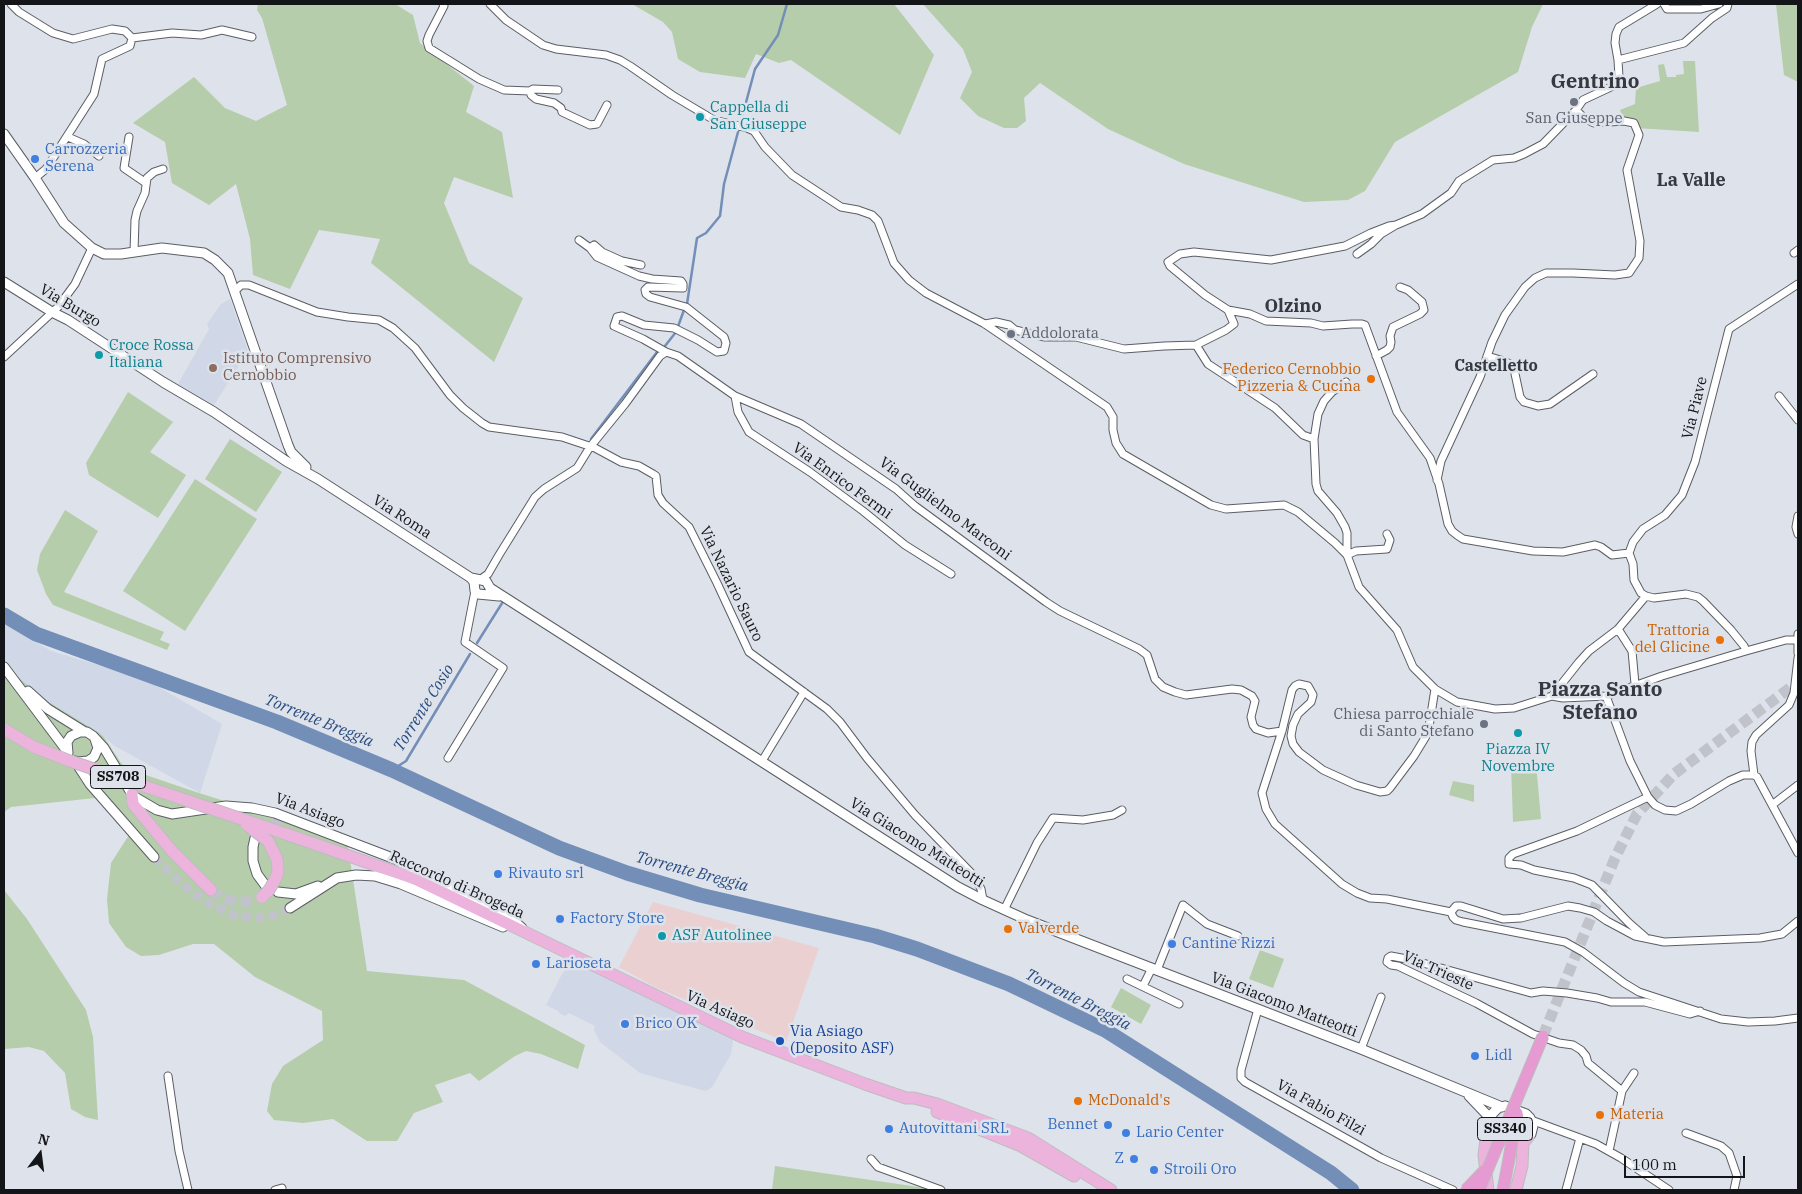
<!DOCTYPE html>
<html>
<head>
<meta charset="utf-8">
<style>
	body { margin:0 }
	#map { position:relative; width:1802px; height:1194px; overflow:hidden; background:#dee2ea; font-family:"IBM Plex Serif",serif }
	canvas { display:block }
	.frame { position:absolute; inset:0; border:5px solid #141518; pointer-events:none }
	.north { position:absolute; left:15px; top:1129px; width:50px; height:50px; -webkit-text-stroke:4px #dee2ea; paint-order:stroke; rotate:15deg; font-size:14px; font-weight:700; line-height:20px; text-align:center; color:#141518 }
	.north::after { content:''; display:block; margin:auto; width:18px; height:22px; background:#141518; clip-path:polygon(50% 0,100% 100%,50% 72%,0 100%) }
	.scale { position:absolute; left:1624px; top:1156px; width:121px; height:22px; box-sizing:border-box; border:2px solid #141518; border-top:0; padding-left:6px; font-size:15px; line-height:18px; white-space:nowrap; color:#141518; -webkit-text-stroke:4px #dee2ea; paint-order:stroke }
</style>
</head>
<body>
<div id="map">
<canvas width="1802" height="1194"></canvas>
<div class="frame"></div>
<div class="north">N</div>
<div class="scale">100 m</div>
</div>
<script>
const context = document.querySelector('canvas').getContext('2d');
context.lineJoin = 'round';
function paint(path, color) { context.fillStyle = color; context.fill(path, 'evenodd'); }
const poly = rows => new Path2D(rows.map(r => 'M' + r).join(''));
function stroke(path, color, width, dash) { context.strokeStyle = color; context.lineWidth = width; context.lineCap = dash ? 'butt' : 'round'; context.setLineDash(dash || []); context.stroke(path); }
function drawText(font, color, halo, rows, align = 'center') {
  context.font = font + ' "IBM Plex Serif",serif'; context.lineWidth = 5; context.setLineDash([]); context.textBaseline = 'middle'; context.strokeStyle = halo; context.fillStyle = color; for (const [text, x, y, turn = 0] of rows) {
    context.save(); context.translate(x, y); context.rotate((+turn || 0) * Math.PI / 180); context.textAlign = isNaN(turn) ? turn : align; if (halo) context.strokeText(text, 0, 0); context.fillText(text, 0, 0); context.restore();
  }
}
const built = poly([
	[230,299,248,351,214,405,178,384,209,329,207,324,221,304],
	[4,622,51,651,135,676,157,686,222,724,200,793,115,746,98,732,44,699,13,673,4,662],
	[577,958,734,1034,731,1054,712,1087,706,1091,698,1089,640,1073,600,1042,594,1030,595,1026,569,1013,565,1016,561,1014,558,1011,546,1005,561,976,567,967]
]);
const industrial = poly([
	[653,902,819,948,786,1042,655,987,619,967]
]);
const green = poly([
	[258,4,395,4,413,15,420,43,474,86,466,112,502,132,513,198,454,177,444,203,469,263,523,298,494,362,371,263,380,239,319,230,290,289,253,275,250,239,236,184,209,205,172,183,165,142,133,123,194,77,225,108,256,121,287,105,262,18,257,10],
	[632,4,894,4,934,55,900,135,791,60,779,63,756,54,745,78,700,72,678,59,672,32,663,22],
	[923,4,1543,4,1532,27,1518,72,1395,142,1365,191,1348,200,1304,202,1184,164,1108,129,1040,83,1024,98,1026,121,1017,128,1004,128,978,116,960,98,972,72,963,49],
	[1776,4,1798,4,1798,82,1784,75],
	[1683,61,1695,61,1699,132,1636,128,1624,121,1620,110,1635,104,1636,88,1660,81,1658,65,1664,64,1667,77,1676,77,1676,75,1684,74],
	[128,392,173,422,150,452,186,475,158,518,89,475,86,463],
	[230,439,282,472,256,512,205,479],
	[195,479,257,519,185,631,123,591],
	[65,510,98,531,64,592,164,632,160,640,170,644,167,650,53,605,46,594,37,570,40,554],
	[4,662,13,673,44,699,98,732,104,737,121,763,128,769,196,792,347,840,367,971,464,980,585,1045,578,1069,541,1054,526,1051,515,1056,479,1081,470,1073,435,1085,443,1102,414,1113,397,1141,367,1141,333,1119,303,1123,274,1120,267,1111,272,1084,283,1066,323,1040,322,1011,255,977,214,944,193,944,159,955,141,956,126,947,109,923,107,899,111,863,129,835,95,798,11,807,4,812],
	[1536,764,1541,819,1513,822,1511,765],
	[1453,781,1474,785,1474,802,1449,795],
	[4,890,27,919,86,1010,93,1037,98,1120,85,1117,71,1109,65,1073,44,1051,29,1047,4,1049],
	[1260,950,1284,959,1273,988,1249,979],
	[1121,988,1151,1005,1141,1024,1111,1007],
	[775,1166,939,1190,772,1190]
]);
const stream = poly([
	[687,304,697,238,706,233,720,216,724,184,755,69,778,35,787,4],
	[665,346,676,332,684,310],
	[591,439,657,352],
	[477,643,504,600],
	[392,770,406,761,470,654]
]);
const river = poly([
	[4,615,36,634,277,722,392,770,559,848,627,873,700,895,875,936,917,949,1009,984,1105,1030,1331,1173,1352,1190]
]);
const tertiaryTunnel = poly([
	[261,829,266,824,281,820],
	[154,857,173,876,192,892,212,905,234,915,254,918,272,916,290,908]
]);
const primaryTunnel = poly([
	[211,890,222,898,239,903,253,901,262,897]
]);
const trunkTunnel = poly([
	[1543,1036,1615,858,1637,814,1674,774,1798,682]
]);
const minor = poly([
	[11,4,19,12,53,33,73,39,112,29,125,31,132,38,130,46,102,59,94,94,46,169,35,178],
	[443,4,444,6,429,35,427,41,429,48,479,79,504,90,530,91,533,89,558,90],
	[490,4,506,20,543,45,556,49,606,55,620,60,630,66,672,95,714,120,747,128,754,131,765,147,792,175,841,207,858,210,872,215,878,221,894,263,909,280,926,293,985,324,1107,407,1113,417,1113,430,1116,443,1123,454,1211,505,1226,509,1284,505,1298,512,1335,543,1347,555],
	[1664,4,1667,9,1701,9,1719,4],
	[132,38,172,33,201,35,222,30,252,37],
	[1618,60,1684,43,1712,18,1727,8,1728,4],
	[530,91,531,95,536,99,554,103,561,108,562,112,590,125,597,124,607,105],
	[68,137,84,144,99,156],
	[129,137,124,168,146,183],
	[1396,225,1389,226,1371,233,1345,246,1271,260,1194,252,1180,254,1168,262,1170,266,1205,295,1228,310,1250,314,1266,321,1311,323,1323,326,1352,324,1362,324,1365,325,1397,412,1430,458,1439,484,1448,524,1452,531,1457,535,1463,539,1533,551,1563,552,1595,545,1601,547,1612,555,1629,553],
	[579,240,590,248,597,257,639,276,652,279,681,281,683,284,683,288,648,287,645,290,646,294,650,297,686,307,724,337,726,343,724,351,717,352,698,340,674,328,644,325,622,316,617,317,614,326,643,339,666,352],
	[590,248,594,245,602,252,622,261,641,265],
	[134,252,135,220,137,211,145,193,147,178,154,172,163,169],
	[1794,253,1798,250],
	[1357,254,1371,244,1381,234,1396,225,1422,214,1451,193,1459,181,1493,160,1514,158,1524,154,1543,144,1576,110,1583,100,1613,86,1619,77,1618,60,1615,43,1616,34,1619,27,1657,4],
	[235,291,241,285,249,285,317,312,348,317,379,320,393,328,415,348,450,395,463,408,482,423,489,427,562,437,595,448,621,462,639,466,653,474,656,476,658,495,663,503,689,527,717,583,749,652,827,709,840,722,867,758,915,815,975,877,981,889,983,900],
	[985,324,996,322,1009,325,1015,330,1045,337,1076,337,1124,349,1164,346,1196,345,1208,364,1275,408,1303,435,1314,439],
	[1196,345,1226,330,1234,324,1228,310],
	[1376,356,1387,350,1390,347,1391,342,1390,336,1393,327,1420,314,1424,310,1422,302,1408,290,1400,287],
	[1487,356,1504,361,1512,365,1514,369,1520,397,1524,402,1538,406,1550,404,1593,374],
	[4,357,58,307,75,284,92,248],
	[1346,382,1332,392,1324,401,1318,414,1314,439,1316,484,1318,491,1337,513,1345,527,1347,533,1347,555,1359,587,1397,630,1413,667,1435,689,1457,702,1495,709,1514,708,1552,696,1563,698,1606,696,1662,676,1746,651,1786,640,1797,640],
	[735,396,738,412,749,432,810,472,863,511,905,545,951,574],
	[1779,396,1798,420],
	[1437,480,1441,461,1480,377,1492,342,1505,315,1525,287,1535,278,1546,273,1573,273,1615,275,1629,273,1639,258,1640,241,1627,170,1639,135,1634,123,1624,121,1594,123,1584,118,1576,110],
	[1798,516,1796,527,1798,534],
	[1629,553,1633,542,1643,529,1665,515,1682,495,1695,462,1729,329,1798,284],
	[1629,553,1633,564,1634,580,1641,593,1646,596,1654,598,1686,594,1698,597,1703,601,1731,630,1744,646,1746,651],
	[1347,555,1356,551,1387,549,1390,540,1387,534],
	[481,579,488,574,499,555,535,497,544,489,577,468,590,447,625,404,660,356,666,352,678,356,735,396,801,424,896,489,915,506,1046,602,1060,611,1139,649,1147,655,1155,679,1163,687,1175,692,1186,695,1232,689,1241,690,1252,696,1255,701,1251,717,1253,725,1256,729,1268,733,1282,731],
	[1618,629,1632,651,1635,684],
	[1798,634,1798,653],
	[1435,689,1428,733,1414,756,1390,788,1387,791,1380,792,1356,785,1323,770,1299,752,1293,744,1291,736,1293,725,1298,714,1311,702,1313,695,1308,686,1299,684,1295,686,1292,690,1282,731,1262,793,1266,809,1275,824,1342,884,1357,893,1370,898,1387,899,1451,912],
	[1552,696,1579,662,1589,651,1618,629,1646,596],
	[1606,696,1630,761,1648,797,1655,805,1665,810,1676,811,1691,804,1729,781,1743,775,1754,775,1757,777,1798,853],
	[448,758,503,668,465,642,475,591],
	[762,761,804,692],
	[1754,775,1751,751,1752,742,1756,735,1789,705,1794,693,1798,658],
	[1772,805,1798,785],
	[1004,910,1037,843,1053,818,1083,820,1113,815,1122,810],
	[1451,912,1453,917,1456,920,1463,922,1565,942,1583,952,1624,983,1639,992,1721,1019,1748,1022,1775,1021,1798,1018],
	[1451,912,1456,906,1461,906,1503,919,1521,918,1568,906,1580,908,1594,912,1607,921,1635,936,1664,942,1760,938,1782,934,1798,921],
	[1645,937,1629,923,1592,885,1574,878,1534,870,1521,865,1509,864,1509,858,1513,854,1577,831,1648,797],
	[1157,970,1183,905,1207,924,1238,936],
	[1127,979,1179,1004],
	[1143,986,1152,968],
	[1258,1009,1241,1070,1241,1078,1245,1082,1381,1158,1453,1190],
	[1361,1049,1381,997],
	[168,1076,179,1151,188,1190],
	[1622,1091,1588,1063,1586,1056,1581,1050,1573,1045,1559,1043,1533,1034,1476,1003,1398,966,1391,965,1387,962,1388,958,1391,956,1412,960,1531,993,1543,991,1567,993,1597,998,1611,1002,1645,1002,1690,1014,1700,1011],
	[1531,1120,1596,1144,1621,1158,1669,1190],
	[1686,1133,1721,1146,1729,1153,1737,1176,1734,1190],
	[1609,1151,1622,1091,1634,1073],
	[871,1159,878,1167,941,1190],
	[275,1190,282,1188],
	[1566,1190,1580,1138]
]);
const tertiary = poly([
	[4,134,35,178,64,223,92,248,104,254,121,254,162,248,204,253,215,260,228,273,288,445,291,452,306,467],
	[4,282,52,312,68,320,163,382,214,412,286,461,318,479,471,578,486,581,490,588],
	[471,578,474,582,475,591,478,594,499,596],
	[490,588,958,887,983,900,1027,920,1361,1049,1502,1107],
	[4,667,67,751],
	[28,691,48,709,85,732],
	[68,753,67,742,71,736,80,732,87,732,93,736,104,748,133,796,157,810,172,814,226,806,252,808,275,813,395,859,468,895,512,919,522,928],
	[75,761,90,784,154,857],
	[78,762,88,761,94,757,98,748,95,739],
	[255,838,253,847,253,861,257,874,265,885],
	[278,892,296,894,318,886],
	[290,908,337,878,356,875,375,876,401,884,503,927],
	[1469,1096,1491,1119],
	[1505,1106,1526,1114,1530,1118,1533,1126,1531,1134,1528,1137,1517,1139,1498,1131,1491,1124,1492,1114,1498,1108,1505,1106]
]);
const primary = poly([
	[132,794,133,804,172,851,211,890],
	[289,835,415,879,742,1037,865,1084,906,1098,914,1098,937,1104,1028,1138,1111,1190],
	[937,1112,1021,1146,1074,1176],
	[1488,1190,1484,1155,1486,1139,1491,1124],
	[1516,1190,1522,1166,1523,1143,1528,1137]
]);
const trunk = poly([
	[1503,1190,1508,1164]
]);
const primaryBridge = poly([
	[4,729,34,747,70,761,289,835],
	[247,825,268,841,277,859,278,872,275,880,269,890,262,897]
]);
const trunkBridge = poly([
	[1508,1164,1517,1113],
	[1466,1190,1485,1170],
	[1479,1190,1543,1036]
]);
const markers = [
	[1574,102,5,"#6b7280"],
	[700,117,5,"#0f9aa8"],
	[35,159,5,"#3f7fe0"],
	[1011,334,5,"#6b7280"],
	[99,355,5,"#0f9aa8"],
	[213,368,5,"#8d6e63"],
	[1371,379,5,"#e8710a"],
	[1720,640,5,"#e8710a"],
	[1484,724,5,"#6b7280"],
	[1518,733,5,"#0f9aa8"],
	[498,874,5,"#3f7fe0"],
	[560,919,5,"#3f7fe0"],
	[1008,929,5,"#e8710a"],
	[662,936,5,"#0f9aa8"],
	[1172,944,5,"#3f7fe0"],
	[536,964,5,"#3f7fe0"],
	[625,1024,5,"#3f7fe0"],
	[780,1041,5,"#1a4fb4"],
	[1475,1056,5,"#3f7fe0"],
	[1078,1101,5,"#e8710a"],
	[1600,1115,5,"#e8710a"],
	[1108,1125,5,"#3f7fe0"],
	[889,1129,5,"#3f7fe0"],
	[1126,1133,5,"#3f7fe0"],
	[1134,1159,5,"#3f7fe0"],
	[1154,1170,5,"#3f7fe0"]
];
const shields = [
	[118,777,55],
	[1505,1129,55]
];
const shieldNames = [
	["SS708",118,777],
	["SS340",1505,1129]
];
const cultureNames = [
	["Cappella di",710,108],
	["San Giuseppe",710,125],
	["Croce Rossa",109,346],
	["Italiana",109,363],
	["Piazza IV",1518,750,"center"],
	["Novembre",1518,767,"center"],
	["ASF Autolinee",672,936]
];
const worshipNames = [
	["San Giuseppe",1574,119],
	["Addolorata",1021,334,"left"],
	["Chiesa parrocchiale",1474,715,"right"],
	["di Santo Stefano",1474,732,"right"]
];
const shopNames = [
	["Carrozzeria",45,150],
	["Serena",45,167],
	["Rivauto srl",508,874],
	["Factory Store",570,919],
	["Cantine Rizzi",1182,944],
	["Larioseta",546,964],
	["Brico OK",635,1024],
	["Lidl",1485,1056],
	["Bennet",1098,1125,"right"],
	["Autovittani SRL",899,1129],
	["Lario Center",1136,1133],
	["Z",1124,1159,"right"],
	["Stroili Oro",1164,1170]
];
const streetNames = [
	["Via Burgo",70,306,31],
	["Via Piave",1695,408,-76],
	["Via Enrico Fermi",842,481,36],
	["Via Guglielmo Marconi",945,509,37],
	["Via Roma",402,517,33],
	["Via Nazario Sauro",731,584,64],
	["Via Asiago",310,811,21],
	["Via Giacomo Matteotti",917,843,32],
	["Raccordo di Brogeda",457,885,24],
	["Via Trieste",1438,971,24],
	["Via Giacomo Matteotti",1284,1005,21],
	["Via Asiago",720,1010,24],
	["Via Fabio Filzi",1321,1108,29]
];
const educationNames = [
	["Istituto Comprensivo",223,359],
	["Cernobbio",223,376]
];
const foodNames = [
	["Federico Cernobbio",1361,370,"right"],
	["Pizzeria & Cucina",1361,387,"right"],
	["Trattoria",1710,631,"right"],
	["del Glicine",1710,648,"right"],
	["Valverde",1018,929],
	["McDonald's",1088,1101],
	["Materia",1610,1115]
];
const transitNames = [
	["Via Asiago",790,1032],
	["(Deposito ASF)",790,1049]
];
const neighbourhoodNames = [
	["Castelletto",1496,366]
];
const waterNames = [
	["Torrente Cosio",424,708,-58],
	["Torrente Breggia",319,721,22],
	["Torrente Breggia",692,872,15],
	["Torrente Breggia",1078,1000,27]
];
const quarterNames = [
	["La Valle",1691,181],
	["Olzino",1293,307]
];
const districtNames = [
	["Gentrino",1595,82],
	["Piazza Santo",1600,690],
	["Stefano",1600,713]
];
paint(built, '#d0d7e6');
paint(industrial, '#ebd0d2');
paint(green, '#b5cdab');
stroke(stream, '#748fb7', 2.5);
stroke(river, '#748fb7', 15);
stroke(tertiaryTunnel, '#c0c3ca', 9, [9, 4.5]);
stroke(primaryTunnel, '#c0c3ca', 11, [11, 5.5]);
stroke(trunkTunnel, '#c0c3ca', 11, [11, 5.5]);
stroke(minor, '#5b5e65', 9);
stroke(tertiary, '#5b5e65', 11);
stroke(primary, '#bdbdbe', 13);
stroke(trunk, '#bdbdbe', 13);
stroke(minor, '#fff', 7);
stroke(tertiary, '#fff', 9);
stroke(primary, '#ecb3dd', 11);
stroke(trunk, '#e69ad2', 11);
stroke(primaryBridge, '#bdbdbe', 13, []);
stroke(trunkBridge, '#bdbdbe', 13, []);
stroke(primaryBridge, '#ecb3dd', 11);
stroke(trunkBridge, '#e69ad2', 11);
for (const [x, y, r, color] of markers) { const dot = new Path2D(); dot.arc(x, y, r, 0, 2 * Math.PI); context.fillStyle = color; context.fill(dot); stroke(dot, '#dee2ea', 2); }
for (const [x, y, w] of shields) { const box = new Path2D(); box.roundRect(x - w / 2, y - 11.5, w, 23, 4); context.fillStyle = '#dee2ea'; context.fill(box); stroke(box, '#141518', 1); }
drawText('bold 14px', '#141518', null, shieldNames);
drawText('15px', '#0d838f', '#dee2ea', cultureNames, 'left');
drawText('15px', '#5b616d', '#dee2ea', worshipNames);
drawText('15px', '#366cbe', '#dee2ea', shopNames, 'left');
drawText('15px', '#141518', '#dee2ea', streetNames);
drawText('15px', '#785e54', '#dee2ea', educationNames, 'left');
drawText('15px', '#c56008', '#dee2ea', foodNames, 'left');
drawText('15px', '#164399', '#dee2ea', transitNames, 'left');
drawText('bold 16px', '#363940', '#dee2ea', neighbourhoodNames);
drawText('italic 16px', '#284c80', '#dee2ea', waterNames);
drawText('bold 18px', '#363940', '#dee2ea', quarterNames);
drawText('bold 20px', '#363940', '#dee2ea', districtNames);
</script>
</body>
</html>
